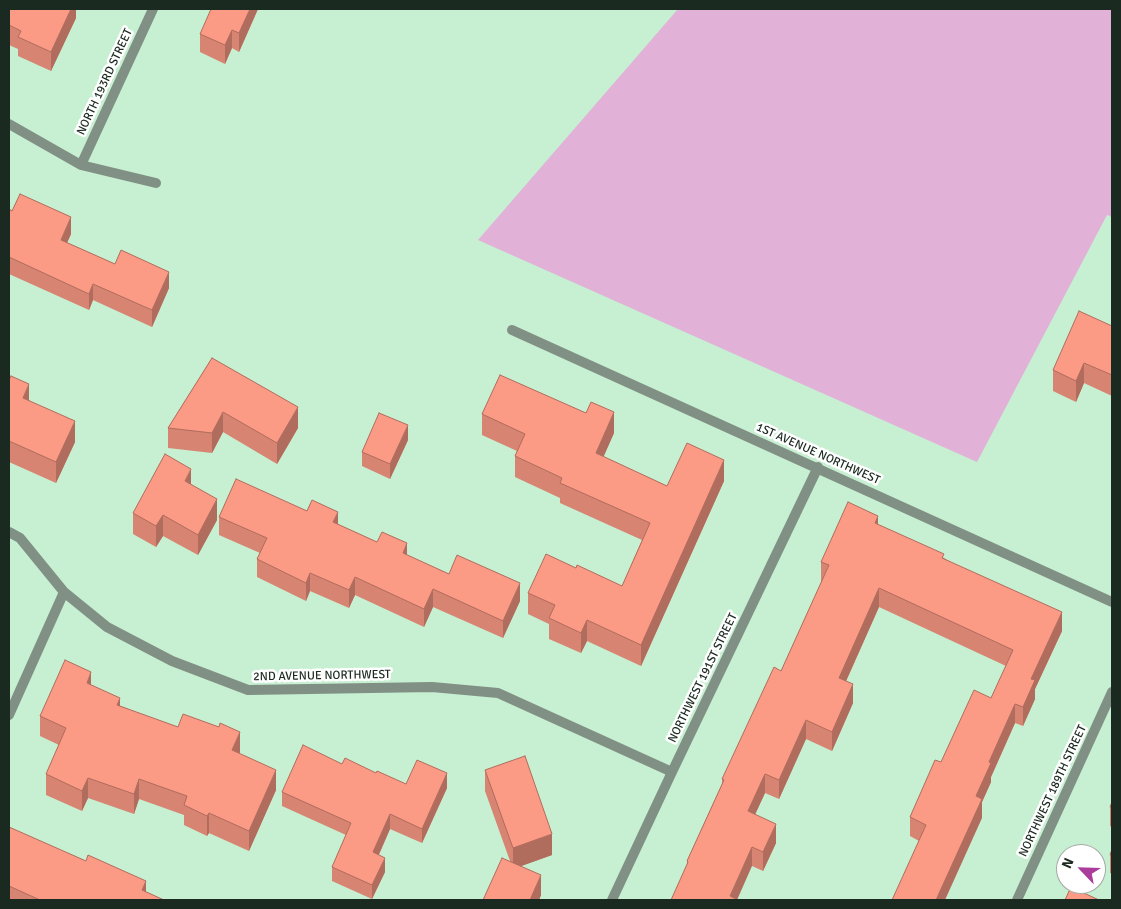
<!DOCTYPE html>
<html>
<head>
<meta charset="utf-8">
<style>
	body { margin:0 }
	#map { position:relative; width:1121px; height:909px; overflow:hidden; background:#c7efd1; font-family:Signika,sans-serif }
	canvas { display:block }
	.frame { position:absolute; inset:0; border:10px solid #1b2a20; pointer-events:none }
	.north { position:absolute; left:1056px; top:844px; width:50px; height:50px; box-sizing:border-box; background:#fff; border:1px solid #a4aaa6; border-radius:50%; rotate:294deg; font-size:14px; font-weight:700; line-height:20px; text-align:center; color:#1b2a20 }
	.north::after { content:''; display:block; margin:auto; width:18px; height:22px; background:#aa3d9c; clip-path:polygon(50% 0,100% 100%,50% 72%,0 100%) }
</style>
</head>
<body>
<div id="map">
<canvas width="1121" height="909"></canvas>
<div class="frame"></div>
<div class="north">N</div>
</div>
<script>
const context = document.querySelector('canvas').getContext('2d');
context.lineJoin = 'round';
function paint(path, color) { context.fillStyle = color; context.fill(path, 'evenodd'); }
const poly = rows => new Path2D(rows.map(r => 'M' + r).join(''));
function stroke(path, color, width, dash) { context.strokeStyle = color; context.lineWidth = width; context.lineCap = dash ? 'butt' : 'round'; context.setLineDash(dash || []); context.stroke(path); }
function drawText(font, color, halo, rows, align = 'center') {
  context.font = font + ' Signika,sans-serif'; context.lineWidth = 5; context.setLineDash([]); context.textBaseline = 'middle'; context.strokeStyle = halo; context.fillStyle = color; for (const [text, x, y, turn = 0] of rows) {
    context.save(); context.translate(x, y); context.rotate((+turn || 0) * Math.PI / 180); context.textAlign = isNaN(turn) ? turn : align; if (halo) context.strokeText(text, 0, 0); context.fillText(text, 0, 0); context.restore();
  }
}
const green = poly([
	[678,9,1112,9,1112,217,1107,215,977,462,478,240]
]);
const minor = poly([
	[9,124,81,165,156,183],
	[81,165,153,9],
	[512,330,1112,602],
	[9,532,20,538,64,592,107,627,172,661,248,690,432,687,498,693,672,772],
	[9,715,64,592],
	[612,900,672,772,818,467],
	[1017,900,1112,692]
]);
const wall = poly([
	[9,9,76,9,76,18,51,71,18,56,18,49,9,45],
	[258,9,239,52,232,48,225,64,200,52,200,34],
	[9,209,71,234,67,243,169,288,152,327,93,300,89,310,9,274],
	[1112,326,1112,396,1084,383,1076,402,1053,391,1053,370],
	[212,358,298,428,277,464,223,432,212,453,168,448,168,428],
	[9,380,29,400,75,442,56,483,9,462],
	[482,414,614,433,603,457,667,486,724,481,641,666,587,641,581,653,549,639,549,624,528,614,528,593,576,568,622,586,642,540,560,503,560,498,515,477,515,456,517,451,482,435],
	[408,440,390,479,362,466,362,452],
	[191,485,217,520,198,555,163,536,156,547,133,534,133,513],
	[307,511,449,574,520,601,503,638,433,607,424,627,355,595,349,608,310,591,306,601,257,577,257,559,260,553,219,535,219,517],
	[878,525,944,558,1062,631,1035,689,1035,699,1023,726,1015,723,991,777,991,782,982,802,982,818,919,841,910,836,910,817,941,762,991,698,1006,666,879,607,846,681,853,703,832,751,806,739,779,799,765,793,755,814,776,843,763,871,752,866,687,865,687,861,722,784,722,779,781,671,822,581,821,581,821,562],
	[91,685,120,706,240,752,239,754,276,790,249,851,209,833,207,836,184,825,184,815,139,799,134,814,88,798,82,811,46,795,46,774,59,745,40,736,40,716],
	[342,764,376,773,406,784,447,788,422,843,390,829,379,855,385,872,372,899,332,881,332,867,346,835,282,806,282,792],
	[485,770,552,855,521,866,541,895,539,900,483,900,510,861,485,791],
	[1112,802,1112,827,1110,826,1110,807],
	[9,827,146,892,164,900,9,900],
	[1112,849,1112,874,1110,873,1110,855]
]);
const shadedWall = poly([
	[71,9,76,9,76,18,51,71,51,52],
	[250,9,258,9,239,52,239,33],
	[232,30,232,48,225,64,225,45],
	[71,217,71,234,61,256,61,240],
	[169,272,169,288,152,327,152,310],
	[93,284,93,300,89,310,89,294],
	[1084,363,1084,383,1076,402,1076,381],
	[29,384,29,405,23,398],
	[298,407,298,428,277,464,277,443],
	[223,412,223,432,212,453,212,433],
	[614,412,614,433,596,474,596,453],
	[75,421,75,442,56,483,56,462],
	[408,425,408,440,390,479,390,464],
	[724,460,724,481,641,666,641,645],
	[191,469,191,490,185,481],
	[217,499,217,520,198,555,198,535],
	[338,512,338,530,333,522],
	[163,515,163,536,156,547,156,526],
	[878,516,878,535,875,523],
	[407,543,407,561,403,553],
	[310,573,310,591,306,601,306,583],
	[355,577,355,595,349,608,349,590],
	[520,583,520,601,503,638,503,621],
	[879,588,879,607,839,697,839,678],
	[433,589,433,607,424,627,424,609],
	[1062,612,1062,631,1035,689,1035,699,1023,726,1023,707,1031,679],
	[587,620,587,641,581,653,581,633],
	[91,672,91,692,87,683],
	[853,684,853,703,832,751,832,732],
	[120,698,120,718,117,705],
	[1015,704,1015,723,991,777,991,782,982,802,982,818,945,900,936,900,989,762],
	[806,720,806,739,779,799,779,780],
	[240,732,240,752,232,771,232,750],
	[276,770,276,790,249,851,249,831],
	[447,773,447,788,422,843,422,829],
	[765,774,765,793,748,830,748,811],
	[88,778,88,798,82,811,82,791],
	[139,779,139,799,134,814,134,794],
	[209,813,209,833,207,836,207,816],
	[390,814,390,829,373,867,373,852],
	[776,824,776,843,763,871,763,852],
	[552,834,552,855,513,869,513,848],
	[752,847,752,866,737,900,730,896],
	[385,858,385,872,372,899,372,885],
	[541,875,541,895,539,900,530,900],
	[146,881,146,900,142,890]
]);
const building = poly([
	[9,9,71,9,51,52,18,37,21,31,9,25,9,9],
	[211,9,250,9,239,33,232,30,225,45,200,34,211,9],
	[20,194,71,217,61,240,115,264,121,250,169,272,152,310,93,284,89,294,9,257,9,209,12,211,20,194],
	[1079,311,1112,326,1112,375,1084,363,1076,381,1053,370,1079,311],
	[212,358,298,407,277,443,223,412,212,433,168,428,212,358],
	[500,375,586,413,591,402,614,412,596,453,667,486,687,443,724,460,641,645,587,620,581,633,549,618,555,605,528,593,546,554,576,568,577,565,622,586,650,523,560,483,562,478,515,456,525,434,482,414,500,375],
	[11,376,29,384,23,398,75,421,56,462,9,441,9,380,11,376],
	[379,413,408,425,390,464,362,452,379,413],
	[165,454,191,469,185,481,217,499,198,535,163,515,156,526,133,513,165,454],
	[236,479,307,511,312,500,338,512,333,522,377,542,382,532,407,543,403,553,449,574,457,555,520,583,503,621,433,589,424,609,355,577,349,590,310,573,306,583,257,559,267,538,219,517,236,479],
	[848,502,878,516,875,523,944,554,942,558,1062,612,1031,679,1035,680,1023,707,1015,704,989,762,991,763,976,796,982,799,936,900,892,900,926,825,910,817,935,760,941,762,974,690,991,698,1013,650,879,588,839,678,853,684,832,732,806,720,779,780,765,774,748,811,776,824,763,852,752,847,730,896,738,900,671,900,688,862,687,861,724,780,722,779,774,667,781,671,829,565,821,562,848,502],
	[65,660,91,672,87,683,120,698,117,705,178,727,183,714,219,727,220,723,240,732,232,750,276,770,249,831,209,813,207,816,184,805,187,796,139,779,134,794,88,778,82,791,46,774,66,728,40,716,65,660],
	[303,745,342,764,345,758,376,773,377,771,406,784,417,760,447,773,422,829,390,814,373,852,385,858,372,885,332,867,351,823,282,792,303,745],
	[525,756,552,834,513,848,485,770,525,756],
	[1112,802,1112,808,1110,807,1112,802],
	[9,827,86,861,88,855,146,881,142,890,164,900,40,900,9,886,9,827],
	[1112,849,1112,856,1110,855,1112,849],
	[502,858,541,875,530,900,483,900,502,858],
	[1071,887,1099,900,1065,900,1071,887]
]);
const streetNames = [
	["NORTH 193RD STREET",105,82,-65],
	["1ST AVENUE NORTHWEST",818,454,24],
	["2ND AVENUE NORTHWEST",322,676,-1],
	["NORTHWEST 191ST STREET",703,678,-64],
	["NORTHWEST 189TH STREET",1053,791,-65]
];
paint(green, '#e1b1d8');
stroke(minor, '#809084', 10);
paint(wall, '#d88472');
paint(shadedWall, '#b06c5d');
paint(building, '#fb9a85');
stroke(building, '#b06c5d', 1);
drawText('12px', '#1b2a20', '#fff', streetNames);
</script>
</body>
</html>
